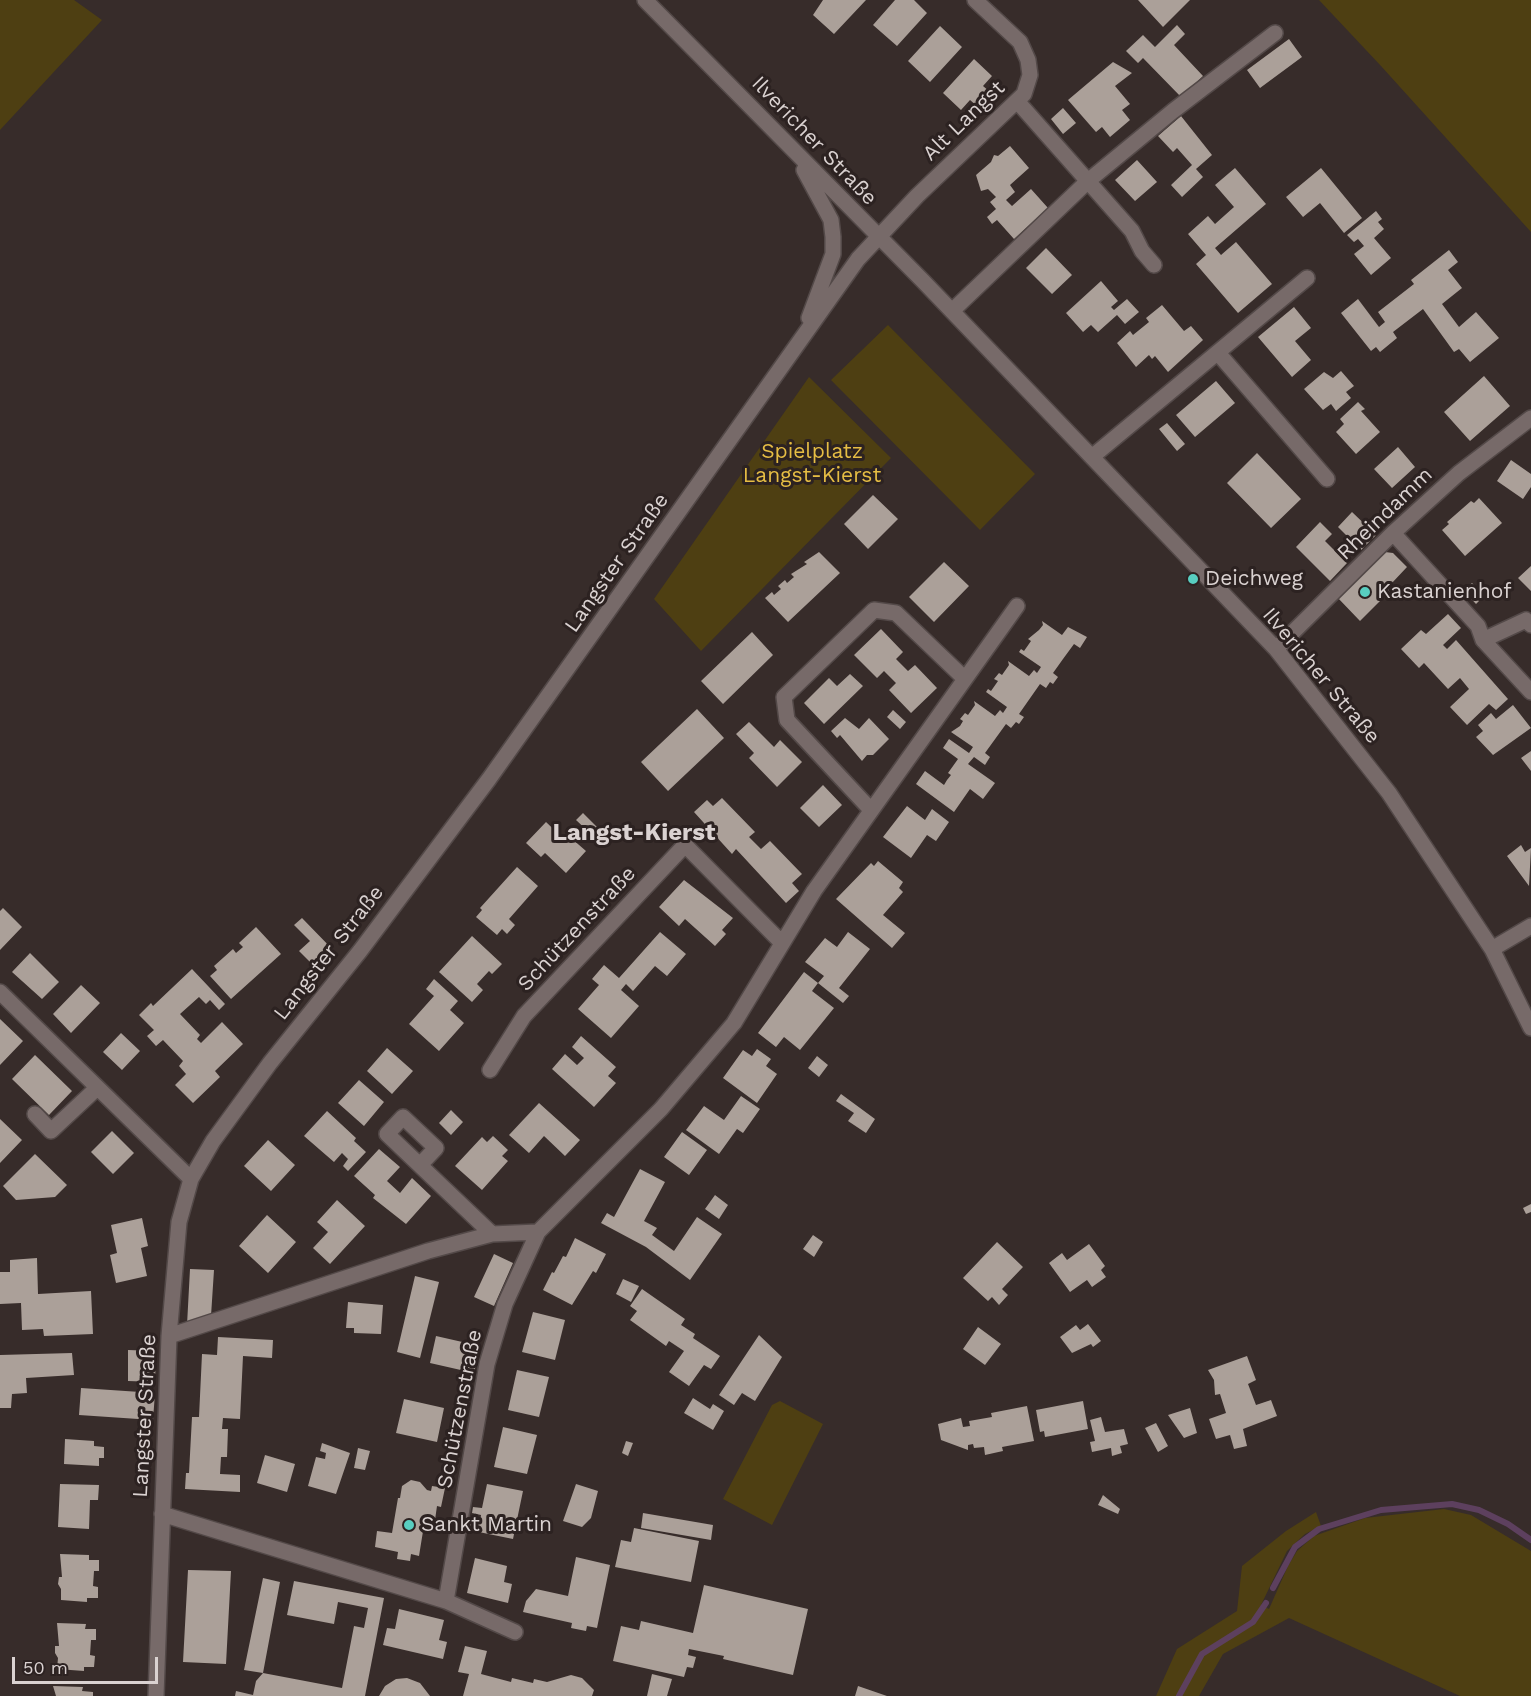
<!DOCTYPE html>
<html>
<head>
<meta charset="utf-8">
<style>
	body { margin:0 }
	#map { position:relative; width:1531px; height:1696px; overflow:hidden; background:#372c2a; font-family:"Work Sans",sans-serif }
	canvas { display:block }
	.scale { position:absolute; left:12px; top:1657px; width:146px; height:27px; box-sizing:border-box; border:3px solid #dad2d1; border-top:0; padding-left:8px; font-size:18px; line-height:21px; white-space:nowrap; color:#dad2d1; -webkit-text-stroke:4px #2c2221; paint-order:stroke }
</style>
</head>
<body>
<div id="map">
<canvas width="1531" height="1696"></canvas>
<div class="scale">50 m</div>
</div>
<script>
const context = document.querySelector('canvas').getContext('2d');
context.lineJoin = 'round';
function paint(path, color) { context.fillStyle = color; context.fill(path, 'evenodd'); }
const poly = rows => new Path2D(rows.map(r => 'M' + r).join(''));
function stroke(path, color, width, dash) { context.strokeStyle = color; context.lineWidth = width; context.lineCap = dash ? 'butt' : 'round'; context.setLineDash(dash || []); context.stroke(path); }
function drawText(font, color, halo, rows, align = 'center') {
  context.font = font + ' "Work Sans",sans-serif'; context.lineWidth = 6; context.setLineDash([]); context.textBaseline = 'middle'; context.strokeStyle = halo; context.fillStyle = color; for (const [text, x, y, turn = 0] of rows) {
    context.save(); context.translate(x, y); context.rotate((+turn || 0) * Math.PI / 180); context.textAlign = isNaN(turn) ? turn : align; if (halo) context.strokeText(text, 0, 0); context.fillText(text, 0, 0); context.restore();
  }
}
const green = poly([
	[0,0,74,0,102,20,0,130],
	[1319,0,1531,0,1531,232,1381,66],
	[888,325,1035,474,980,530,831,380],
	[809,377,891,458,701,651,654,599],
	[780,1401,823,1424,772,1525,723,1499,772,1405],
	[1444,1509,1471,1515,1531,1551,1531,1696,1460,1696,1289,1618,1223,1654,1199,1696,1156,1696,1177,1649,1237,1611,1242,1566,1286,1531,1316,1512,1321,1526,1305,1534,1287,1551,1261,1605,1269,1609,1288,1566,1297,1551,1314,1536,1365,1518]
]);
const stream = poly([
	[1273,1588,1295,1547,1319,1529,1381,1510,1452,1504,1479,1510,1508,1524,1531,1540],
	[1179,1696,1202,1654,1253,1622,1266,1603]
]);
const building = poly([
	[823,0,866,0,834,34,813,15],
	[895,0,914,0,927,13,897,46,873,25],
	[1138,0,1190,0,1163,27],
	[1177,25,1185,34,1174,45,1203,76,1181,97,1143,58,1138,63,1126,51,1143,35,1155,47],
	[940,26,962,47,930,82,908,61],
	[1289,39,1302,57,1260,88,1247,70],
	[974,59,992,76,983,86,990,92,977,106,970,100,961,110,943,93],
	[1113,62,1132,73,1115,86,1130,104,1122,110,1130,120,1110,137,1102,127,1096,132,1068,100],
	[1063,108,1076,123,1063,134,1051,119],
	[1181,116,1212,155,1196,169,1203,177,1182,197,1171,185,1192,165,1177,148,1173,152,1158,136],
	[1010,146,1029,168,1010,185,1015,192,1006,200,1012,206,1031,189,1048,208,1014,239,997,220,992,224,987,217,996,209,990,202,996,197,988,189,981,191,976,175,991,162,994,155,998,156],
	[1137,160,1157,182,1135,201,1115,180],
	[1235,168,1266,204,1215,248,1221,255,1236,242,1272,284,1238,313,1196,264,1206,255,1188,234,1208,216,1215,224,1234,207,1215,185],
	[1321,168,1362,218,1344,233,1320,203,1303,217,1286,197],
	[1376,211,1382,219,1378,222,1384,229,1374,238,1391,258,1371,275,1354,254,1364,246,1358,239,1354,242,1347,235],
	[1046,248,1072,275,1052,294,1026,268],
	[1449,250,1458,262,1448,270,1462,288,1442,304,1459,327,1476,312,1499,338,1470,362,1459,349,1454,352,1423,309,1393,332,1397,338,1380,352,1376,347,1371,351,1341,313,1358,299,1379,327,1385,322,1378,312,1414,284,1411,280],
	[1101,281,1118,301,1111,307,1114,310,1127,299,1139,312,1125,324,1117,315,1098,332,1091,325,1083,332,1066,313],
	[1162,305,1184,331,1191,326,1203,340,1168,372,1155,356,1152,359,1149,355,1136,367,1117,343,1130,331,1133,335,1149,322,1146,318],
	[1294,307,1311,328,1295,341,1311,360,1292,377,1258,337],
	[1341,371,1354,386,1346,392,1351,398,1336,411,1331,404,1323,410,1304,389,1324,372,1333,378],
	[1484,376,1510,406,1470,441,1444,412],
	[1216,381,1235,403,1195,437,1176,415],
	[1358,402,1365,409,1361,411,1380,432,1356,454,1336,432,1344,424,1340,419],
	[1167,423,1185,444,1177,451,1159,429],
	[1398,447,1415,467,1392,488,1374,469],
	[1257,453,1301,499,1271,528,1227,483],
	[1511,460,1531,474,1531,487,1523,499,1497,481],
	[873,495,898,519,868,549,844,524],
	[1479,498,1502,523,1465,556,1442,530,1449,524,1447,522,1471,501,1474,503],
	[1352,512,1376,535,1361,550,1338,527],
	[1320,522,1332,534,1325,541,1347,563,1330,581,1296,547],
	[819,552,840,573,788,622,765,598,772,592,774,595,781,589,778,586,785,580,787,583,794,577,791,574,807,564,804,562],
	[1385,552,1393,553,1407,567,1391,584,1394,587,1360,621,1337,597],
	[944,562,969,586,934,622,909,597],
	[1531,566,1531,591,1518,578],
	[1472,583,1484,596,1476,604,1464,591],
	[1448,614,1461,628,1443,645,1447,649,1456,640,1508,699,1496,710,1489,704,1467,725,1450,707,1469,689,1460,678,1448,689,1424,663,1419,668,1401,649,1421,630,1426,634],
	[1042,621,1062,635,1068,627,1087,637,1080,648,1074,644,1063,659,1053,673,1058,677,1053,684,1050,682,1046,688,1040,684,1019,714,1024,717,1019,724,1016,722,1011,728,1006,724,985,753,990,757,985,765,974,757,968,764,995,783,983,799,970,789,954,812,916,784,925,771,944,785,947,780,951,775,948,773,958,759,943,748,949,739,969,753,973,747,951,732,960,726,963,721,960,719,965,713,968,715,975,705,974,701,995,716,1000,710,1003,713,1007,707,986,692,988,689,991,691,998,681,994,679,999,673,1002,675,1009,665,1008,661,1029,676,1034,670,1037,673,1041,667,1019,652,1021,649,1024,651,1031,641,1028,639,1039,630,1043,625],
	[881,629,903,652,896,659,908,671,915,665,937,688,911,713,889,690,896,683,884,671,877,678,854,655],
	[752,632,773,655,723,704,701,681],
	[850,674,863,686,824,724,804,703,829,678,837,686],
	[1513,705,1531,728,1493,755,1476,737,1483,731,1478,725,1491,713,1496,719],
	[697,709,724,738,668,791,641,762],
	[893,710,906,722,900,729,887,717],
	[845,718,859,729,869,718,889,739,873,755,867,755,862,761,840,735,837,738,831,731],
	[749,722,774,747,780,740,802,762,777,787,749,758,754,753,736,734],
	[1531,751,1531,771,1521,758],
	[823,785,842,805,819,827,800,808],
	[722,798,755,832,749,837,761,849,770,841,802,874,792,883,799,891,786,903,736,849,732,854,694,812,707,800,713,806],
	[907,806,925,820,932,809,949,822,936,841,927,835,911,858,883,837],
	[583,813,598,828,592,835,576,820],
	[546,822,567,842,571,838,586,851,566,873,545,853,541,857,526,843],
	[1521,845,1525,852,1531,848,1529,886,1507,856],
	[878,861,903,882,899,888,903,892,883,915,905,933,892,948,836,899,871,863,874,866],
	[517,867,538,886,509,919,515,925,507,934,502,929,497,935,476,917,482,910,480,908],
	[684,880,733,918,722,930,726,934,715,946,685,919,679,926,659,907],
	[3,908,22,927,0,950,0,911],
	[302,918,335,952,318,970,299,951,310,941,294,925],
	[256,927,281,954,231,999,210,976,217,970,214,966,233,949,236,953,243,947,239,943],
	[660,932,686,954,667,976,655,966,633,991,626,984,621,990,639,1006,611,1038,578,1009,599,985,592,979,604,965,619,978],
	[848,932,870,949,839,988,849,996,843,1003,818,983,812,991,834,1008,800,1050,784,1037,776,1047,758,1033,804,972,818,983,824,976,805,962,825,938,837,947],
	[472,936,502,964,492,974,489,971,477,984,483,990,472,1002,439,972],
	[30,953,59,982,42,999,12,972],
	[192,969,225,1004,219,1010,210,1000,206,1004,199,997,180,1014,200,1035,197,1039,201,1043,222,1022,243,1044,215,1071,220,1077,193,1103,175,1085,186,1074,179,1066,183,1061,163,1040,156,1046,147,1036,154,1030,139,1015,151,1003,153,1006],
	[434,979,458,1001,450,1010,464,1023,439,1051,409,1024,434,996,426,989],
	[81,985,100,1003,71,1033,53,1014],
	[0,1019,23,1041,0,1065],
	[121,1033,140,1051,122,1070,103,1052],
	[581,1036,616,1067,608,1076,616,1083,594,1107,552,1069,565,1054,577,1065,584,1058,572,1047],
	[387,1048,413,1071,392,1094,367,1071],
	[757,1049,771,1059,766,1066,777,1074,757,1103,723,1078,743,1050,752,1056],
	[35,1055,72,1091,49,1115,12,1079],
	[817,1056,828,1065,819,1077,808,1068],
	[359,1080,384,1102,364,1126,338,1103],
	[841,1094,875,1119,866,1133,848,1121,854,1113,836,1101],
	[741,1096,760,1109,743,1133,737,1129,719,1154,686,1130,704,1106,724,1120],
	[539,1103,580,1140,565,1156,544,1136,529,1153,509,1135],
	[451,1110,463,1122,451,1135,439,1123],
	[327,1111,356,1138,354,1141,366,1152,348,1171,343,1166,348,1159,342,1153,334,1162,304,1136],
	[0,1119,22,1140,0,1163],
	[112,1131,134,1153,113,1174,91,1152],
	[682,1132,707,1150,689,1175,664,1157],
	[493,1136,508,1150,502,1156,508,1161,482,1190,455,1166,482,1137,487,1142],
	[268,1140,295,1165,271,1191,244,1166],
	[379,1149,400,1167,387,1181,400,1193,412,1178,431,1196,406,1224,373,1198,375,1195,354,1176],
	[35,1154,67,1185,55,1197,16,1200,3,1186],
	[640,1169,665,1182,644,1221,657,1228,652,1235,674,1251,697,1217,722,1234,690,1280,646,1247,601,1223,607,1213,614,1217],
	[715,1195,728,1205,719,1219,705,1209],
	[337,1200,365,1226,330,1264,313,1248,328,1232,317,1222],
	[1531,1204,1531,1212,1526,1214,1523,1208],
	[267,1215,296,1242,268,1273,239,1246],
	[142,1218,148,1246,141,1248,147,1276,116,1283,110,1255,117,1253,111,1225],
	[813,1235,823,1242,814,1257,803,1249],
	[575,1238,606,1254,596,1273,593,1271,572,1305,543,1290,552,1272,554,1273,563,1256,566,1257],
	[997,1242,1023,1267,1002,1289,1008,1295,999,1305,992,1297,988,1301,963,1278],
	[1089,1244,1105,1266,1101,1270,1106,1277,1092,1287,1087,1280,1070,1292,1049,1263,1062,1253,1067,1260],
	[494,1254,513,1263,494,1306,474,1297],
	[37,1258,38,1294,91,1291,93,1334,44,1336,43,1329,22,1330,21,1303,0,1304,0,1272,10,1272,10,1260],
	[190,1269,214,1270,211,1316,187,1325],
	[415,1276,439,1282,420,1358,397,1352],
	[623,1279,639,1286,631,1302,616,1294],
	[642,1289,685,1319,681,1325,695,1334,693,1338,720,1356,711,1369,704,1365,689,1386,669,1372,684,1351,669,1341,666,1346,630,1320,637,1311,630,1306],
	[348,1302,383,1305,381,1334,354,1333,354,1328,346,1328],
	[533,1312,565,1320,555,1360,522,1352],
	[1088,1324,1101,1341,1093,1347,1091,1344,1072,1353,1060,1337,1076,1325,1080,1330],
	[978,1327,1001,1344,985,1365,963,1349],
	[759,1335,782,1357,755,1401,742,1393,734,1405,719,1395],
	[436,1336,480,1346,474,1373,430,1363],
	[218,1337,273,1340,272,1358,243,1356,240,1419,223,1418,222,1429,228,1429,227,1457,221,1457,220,1474,240,1475,240,1492,185,1489,186,1473,189,1473,192,1417,199,1417,202,1354,217,1355],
	[128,1350,156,1351,155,1382,128,1381],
	[72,1353,74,1375,26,1378,27,1393,12,1394,11,1408,0,1408,0,1355],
	[1247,1356,1256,1380,1248,1384,1256,1405,1271,1400,1277,1416,1243,1429,1247,1446,1234,1449,1230,1435,1216,1439,1209,1419,1226,1413,1220,1394,1215,1395,1214,1380,1208,1370],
	[517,1370,549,1377,539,1417,508,1410],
	[81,1388,155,1393,153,1420,79,1415],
	[693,1398,710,1409,713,1404,724,1411,713,1430,684,1413],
	[404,1399,444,1408,437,1442,396,1433],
	[1083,1401,1088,1429,1045,1437,1044,1431,1040,1432,1036,1410],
	[1027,1406,1034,1441,1002,1447,1003,1451,985,1455,984,1447,974,1448,973,1444,968,1445,968,1450,941,1440,938,1424,961,1418,963,1427,970,1426,969,1421,992,1417,991,1413],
	[1190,1408,1197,1433,1184,1438,1168,1415],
	[1101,1417,1105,1432,1124,1429,1128,1444,1120,1446,1122,1453,1112,1456,1111,1448,1092,1452,1090,1442,1095,1441,1090,1420],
	[1156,1423,1168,1446,1158,1452,1145,1428],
	[503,1427,537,1435,527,1474,494,1467],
	[65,1439,94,1441,94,1446,104,1447,104,1458,99,1458,99,1466,64,1464],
	[626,1441,633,1443,628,1456,622,1453],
	[322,1443,350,1453,336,1494,308,1486,316,1457,325,1459,326,1453,320,1451],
	[358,1448,370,1451,365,1470,354,1468],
	[265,1455,295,1464,287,1492,257,1483],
	[411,1480,420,1482,427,1490,431,1491,432,1486,445,1488,441,1507,437,1506,435,1520,425,1519,419,1556,411,1554,410,1561,397,1559,398,1552,375,1547,377,1531,392,1533,398,1498,400,1498,402,1486],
	[60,1484,99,1485,98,1500,90,1500,89,1529,58,1527],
	[487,1484,523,1491,513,1539,469,1530,471,1521,480,1523,481,1515,472,1513,473,1507,482,1508],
	[576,1484,598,1491,591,1518,582,1527,563,1521],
	[1103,1495,1120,1509,1118,1514,1098,1505],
	[643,1513,713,1525,711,1540,641,1528],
	[634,1528,699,1541,691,1582,615,1567,621,1540,631,1542],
	[60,1554,89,1555,89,1560,99,1560,99,1571,94,1571,93,1586,98,1587,98,1598,87,1598,87,1602,61,1600,61,1589,58,1584,59,1577,62,1577],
	[576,1557,610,1565,597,1628,587,1626,586,1631,571,1628,572,1623,523,1612,526,1601,536,1589,568,1596],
	[475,1558,507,1566,504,1582,512,1584,508,1603,467,1593],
	[188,1570,231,1571,226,1664,183,1662],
	[263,1578,280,1582,263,1673,244,1670],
	[294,1581,384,1598,365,1696,235,1696,236,1691,253,1695,256,1681,263,1673,342,1688,354,1626,364,1628,368,1608,338,1602,334,1624,287,1615],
	[704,1585,808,1609,793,1675,723,1659,724,1656,689,1649,688,1655,696,1657,693,1668,687,1667,684,1677,613,1661,621,1626,639,1630,641,1621,693,1633],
	[399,1609,444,1620,439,1640,447,1642,443,1659,383,1645,387,1628,395,1629],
	[57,1623,86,1624,85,1629,96,1629,96,1640,91,1640,90,1655,95,1656,94,1667,84,1667,84,1671,57,1669,58,1658,55,1653,55,1646,59,1646],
	[465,1646,487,1651,481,1674,511,1682,512,1678,533,1683,534,1679,547,1682,571,1675,582,1678,594,1690,592,1696,463,1696,469,1674,458,1672],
	[652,1674,672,1679,667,1696,647,1696],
	[407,1678,420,1683,430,1696,379,1696,385,1686,396,1679],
	[53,1686,83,1687,82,1691,93,1692,93,1696,56,1696],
	[858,1686,887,1696,855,1696]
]);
const minor = poly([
	[645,0,923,281,1276,649,1389,793,1492,949,1531,1028],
	[1017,101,1132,231,1142,251,1154,265],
	[804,170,831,220,833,237,833,254,809,318],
	[952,311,1088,181,1173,111,1275,33],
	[1218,353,1327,479],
	[1093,456,1307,278],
	[1393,533,1478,626,1483,640,1531,692],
	[1483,640,1526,620,1531,625],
	[1276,649,1393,533,1459,473,1531,418],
	[871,810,787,720,784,697,874,610,896,613,965,679],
	[1492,949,1531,926],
	[0,992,191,1179],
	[490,1070,524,1016,685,845,781,942],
	[35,1114,51,1131,97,1088],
	[420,1165,436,1148,403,1117,387,1134,492,1234],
	[169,1336,428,1251,492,1234,538,1232],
	[162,1514,446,1601,515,1632],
	[446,1601,487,1364,505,1304,538,1232,661,1109,734,1023,814,891,1017,606],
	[156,1696,169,1336,179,1222,191,1179,213,1141,270,1063,360,951,489,779,858,259,917,196,1024,94,1030,75,1028,60,1020,42,975,0]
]);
const markers = [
	[1193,579,6,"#58cec0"],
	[1365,592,6,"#58cec0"],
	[409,1525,6,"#58cec0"]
];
const streetNames = [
	["Alt Langst",964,121,-44],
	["Ilvericher Straße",814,141,46],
	["Rheindamm",1385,514,-44],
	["Langster Straße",617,563,-55],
	["Ilvericher Straße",1321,676,50],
	["Schützenstraße",577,929,-47],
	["Langster Straße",329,953,-52],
	["Schützenstraße",460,1409,-79],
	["Langster Straße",145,1416,-87]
];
const parkNames = [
	["Spielplatz",812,452],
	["Langst-Kierst",812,476]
];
const poiNames = [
	["Deichweg",1205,579],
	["Kastanienhof",1377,592],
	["Sankt Martin",421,1525]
];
const quarterNames = [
	["Langst-Kierst",634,833]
];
paint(green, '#4e3f12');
stroke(stream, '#5d405e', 6);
paint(building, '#aba099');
stroke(minor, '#534948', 18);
stroke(minor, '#776a69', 15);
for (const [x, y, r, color] of markers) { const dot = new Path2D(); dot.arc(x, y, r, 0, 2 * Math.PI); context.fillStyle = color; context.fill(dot); stroke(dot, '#2c2221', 2); }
drawText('21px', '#dad2d1', '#2c2221', streetNames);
drawText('21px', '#e6bd44', '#2c2221', parkNames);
drawText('21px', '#dad2d1', '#2c2221', poiNames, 'left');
drawText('bold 24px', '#dad2d1', '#2c2221', quarterNames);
</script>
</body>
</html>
